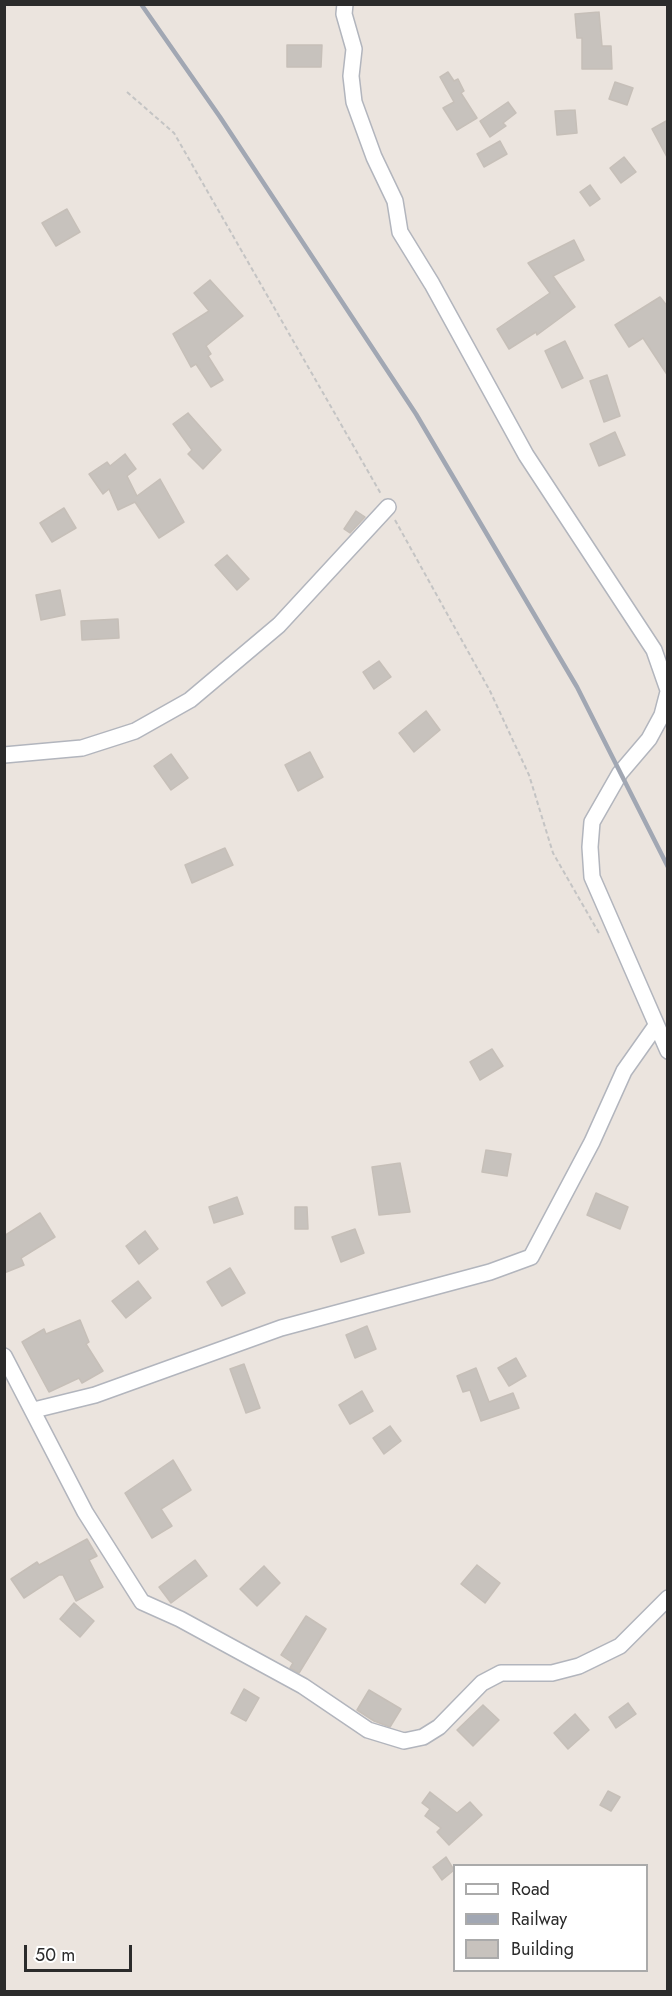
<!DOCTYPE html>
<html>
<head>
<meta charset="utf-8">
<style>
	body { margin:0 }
	#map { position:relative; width:672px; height:1996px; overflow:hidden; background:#ebe4de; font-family:Jost,sans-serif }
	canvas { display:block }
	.frame { position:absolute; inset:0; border:6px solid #2b2b2b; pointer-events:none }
	.legend { position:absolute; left:453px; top:1864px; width:195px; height:108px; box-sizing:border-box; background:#fff; border:2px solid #aaa; margin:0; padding:8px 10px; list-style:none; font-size:18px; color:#2b2b2b }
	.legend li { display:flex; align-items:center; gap:12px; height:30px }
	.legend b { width:30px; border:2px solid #aaa }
	.scale { position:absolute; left:24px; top:1945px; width:108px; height:27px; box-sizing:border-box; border:3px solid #2b2b2b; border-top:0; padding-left:8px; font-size:18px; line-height:21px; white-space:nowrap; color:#2b2b2b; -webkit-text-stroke:4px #fff; paint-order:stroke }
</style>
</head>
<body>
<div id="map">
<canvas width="672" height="1996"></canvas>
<div class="frame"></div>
<ul class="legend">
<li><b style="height:8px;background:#fff"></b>Road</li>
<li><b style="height:8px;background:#a1a7b3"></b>Railway</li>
<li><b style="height:16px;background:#c7c2bd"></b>Building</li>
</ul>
<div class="scale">50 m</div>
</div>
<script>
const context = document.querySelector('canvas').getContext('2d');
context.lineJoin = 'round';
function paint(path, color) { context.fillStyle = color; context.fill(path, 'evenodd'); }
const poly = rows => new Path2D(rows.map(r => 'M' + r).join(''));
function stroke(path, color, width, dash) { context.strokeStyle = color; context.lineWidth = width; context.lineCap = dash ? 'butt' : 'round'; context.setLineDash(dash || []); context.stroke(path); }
const building = poly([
	[599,12,602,46,611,46,612,69,582,69,582,38,577,38,575,14,599,12],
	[287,45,322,45,321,67,287,67,287,45],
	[448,72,454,81,458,79,464,91,461,93,477,118,457,130,443,108,454,102,440,77,448,72],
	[615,82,633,88,627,105,609,99,615,82],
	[508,102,516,113,503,123,506,126,490,137,480,121,508,102],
	[575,110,577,133,557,135,555,111,575,110],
	[668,120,668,159,652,129,668,120],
	[500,141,507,154,484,167,477,154,500,141],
	[624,157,636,172,621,183,610,168,624,157],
	[590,185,600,199,590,206,580,192,590,185],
	[67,209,80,232,56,246,42,223,67,209],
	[574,240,584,260,553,276,575,307,537,335,536,332,509,349,497,329,550,293,528,263,574,240],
	[210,280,243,316,206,346,211,354,208,356,223,380,211,387,196,364,191,367,173,334,209,311,194,293,210,280],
	[660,297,668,307,668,376,643,338,629,347,615,325,660,297],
	[565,341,583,378,562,388,545,351,565,341],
	[607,375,620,416,604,422,590,381,607,375],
	[188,413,221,450,203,469,188,454,192,450,173,424,188,413],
	[615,432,625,455,599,466,590,444,615,432],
	[125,454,136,469,127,476,137,496,160,479,184,522,159,538,135,502,118,510,109,489,103,494,89,474,107,462,110,466,125,454],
	[64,508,76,528,52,542,40,523,64,508],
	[356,511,365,517,350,533,344,529,356,511],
	[227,555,249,579,237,590,215,565,227,555],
	[60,590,65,615,41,620,36,595,60,590],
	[118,619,119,638,82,640,81,621,118,619],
	[379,661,391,677,374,689,363,672,379,661],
	[426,711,440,730,414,752,399,733,426,711],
	[310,752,323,777,298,791,285,765,310,752],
	[171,754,188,778,171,790,154,766,171,754],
	[225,848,233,865,192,883,185,865,225,848],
	[492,1049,503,1066,480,1080,470,1062,492,1049],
	[486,1150,511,1154,507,1176,482,1172,486,1150],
	[400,1163,410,1212,379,1215,372,1167,400,1163],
	[596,1193,628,1207,620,1229,587,1215,596,1193],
	[237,1197,243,1214,214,1223,209,1207,237,1197],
	[295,1207,307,1207,308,1229,295,1229,295,1207],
	[40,1213,55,1237,21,1258,24,1265,4,1273,4,1236,40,1213],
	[355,1229,364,1253,341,1262,332,1237,355,1229],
	[145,1231,158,1249,139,1264,126,1246,145,1231],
	[230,1268,245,1293,222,1306,207,1282,230,1268],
	[138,1281,151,1298,126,1318,112,1301,138,1281],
	[80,1320,89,1342,86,1344,103,1371,82,1383,79,1378,49,1392,22,1342,44,1329,46,1334,80,1320],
	[367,1326,376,1349,355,1358,346,1335,367,1326],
	[516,1358,526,1376,509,1386,498,1368,516,1358],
	[244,1364,260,1408,246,1413,230,1369,244,1364],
	[476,1368,489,1402,513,1393,519,1408,481,1421,470,1390,463,1392,457,1376,476,1368],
	[362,1391,373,1411,350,1424,339,1405,362,1391],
	[390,1426,401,1441,384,1454,373,1438,390,1426],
	[173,1460,191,1490,161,1509,172,1526,152,1538,125,1493,173,1460],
	[87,1539,97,1556,89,1560,103,1587,76,1601,63,1575,59,1575,24,1598,11,1579,37,1562,39,1565,87,1539],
	[195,1560,207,1576,171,1603,159,1587,195,1560],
	[477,1565,500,1583,485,1603,461,1584,477,1565],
	[264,1566,280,1583,257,1606,240,1589,264,1566],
	[74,1603,94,1621,80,1637,60,1619,74,1603],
	[306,1616,326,1629,299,1673,290,1668,293,1663,281,1655,306,1616],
	[244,1689,259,1698,246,1721,231,1713,244,1689],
	[369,1690,401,1709,390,1727,374,1721,357,1710,369,1690],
	[628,1703,636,1714,616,1728,609,1717,628,1703],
	[483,1705,499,1720,473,1746,457,1730,483,1705],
	[575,1714,589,1730,568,1749,554,1733,575,1714],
	[608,1791,620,1797,611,1811,600,1805,608,1791],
	[430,1792,457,1813,470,1802,482,1815,449,1845,437,1832,441,1828,425,1816,430,1809,422,1803,430,1792],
	[446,1857,454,1870,442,1880,433,1867,446,1857]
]);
const path = poly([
	[127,92,174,133,381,494],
	[395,520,490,691,529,775,553,853,599,933]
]);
const street = poly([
	[345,4,344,14,354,49,351,76,354,102,374,157,395,201,400,232,432,284,526,455,654,650,668,690],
	[668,692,662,715,649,739,620,773,592,822,590,847,592,877,668,1051],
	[4,755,82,748,135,731,190,700,279,625,388,507],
	[4,1356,85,1512,142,1602,180,1619,303,1686,368,1730,404,1741,423,1737,439,1727,482,1683,501,1673,552,1673,579,1666,620,1646,668,1598],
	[34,1410,95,1395,281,1328,490,1272,531,1257,592,1142,624,1071,655,1027]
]);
const rail = poly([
	[141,4,220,117,416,414,577,687,668,867]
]);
paint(building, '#c7c2bd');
stroke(building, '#c6bfb8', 1.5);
stroke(street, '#b2b5bd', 18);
stroke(path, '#c4c4c4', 2, [4.5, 3]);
stroke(street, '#fff', 15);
stroke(rail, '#a1a7b3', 4.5);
</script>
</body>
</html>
